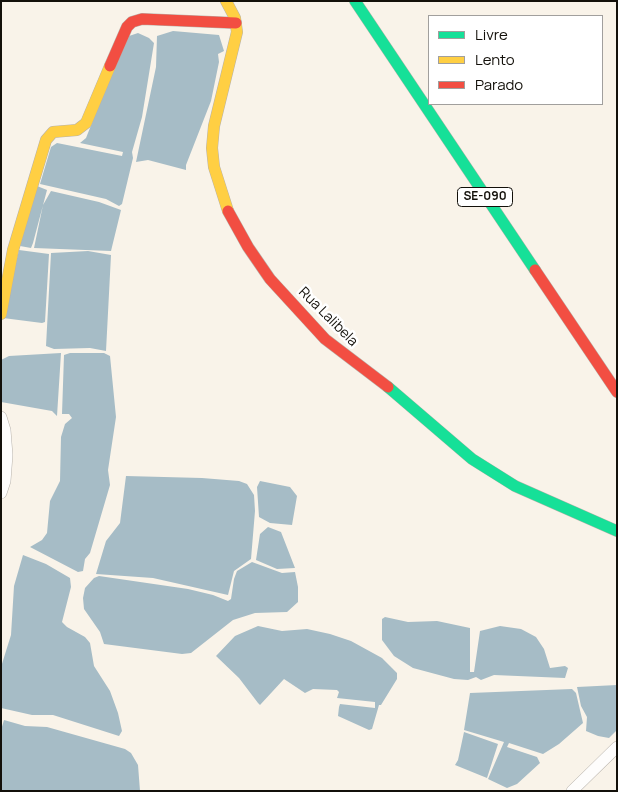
<!DOCTYPE html>
<html>
<head>
<meta charset="utf-8">
<style>
	body { margin:0 }
	#map { position:relative; width:618px; height:792px; overflow:hidden; background:#f9f3e9; font-family:Manrope,sans-serif }
	canvas { display:block }
	.frame { position:absolute; inset:0; border:2px solid #13100a; pointer-events:none }
	.legend { position:absolute; left:428px; top:15px; width:175px; height:90px; box-sizing:border-box; background:#fff; border:1px solid #a19f9d; margin:0; padding:6px 9px; list-style:none; font-size:15px; color:#13100a }
	.legend li { display:flex; align-items:center; gap:10px; height:25px }
	.legend b { width:25px; border:1px solid #a19f9d }
</style>
</head>
<body>
<div id="map">
<canvas width="618" height="792"></canvas>
<div class="frame"></div>
<ul class="legend">
<li><b style="height:6px;background:#16e098"></b>Livre</li>
<li><b style="height:6px;background:#ffcf43"></b>Lento</li>
<li><b style="height:6px;background:#f24e42"></b>Parado</li>
</ul>
</div>
<script>
const context = document.querySelector('canvas').getContext('2d');
context.lineJoin = 'round';
function paint(path, color) { context.fillStyle = color; context.fill(path, 'evenodd'); }
const poly = rows => new Path2D(rows.map(r => 'M' + r).join(''));
function stroke(path, color, width, dash) { context.strokeStyle = color; context.lineWidth = width; context.lineCap = dash ? 'butt' : 'round'; context.setLineDash(dash || []); context.stroke(path); }
function drawText(font, color, halo, rows, align = 'center') {
  context.font = font + ' Manrope,sans-serif'; context.lineWidth = 5; context.setLineDash([]); context.textBaseline = 'middle'; context.strokeStyle = halo; context.fillStyle = color; for (const [text, x, y, turn = 0] of rows) {
    context.save(); context.translate(x, y); context.rotate((+turn || 0) * Math.PI / 180); context.textAlign = isNaN(turn) ? turn : align; if (halo) context.strokeText(text, 0, 0); context.fillText(text, 0, 0); context.restore();
  }
}
const water = poly([
	[173,31,219,35,224,51,218,54,219,62,211,101,186,165,186,170,148,160,136,162,156,67,157,36],
	[138,33,149,38,154,43,142,117,132,152,133,158,122,204,119,206,106,199,40,184,51,147,57,143,122,156,123,152,80,143,86,138,126,37],
	[37,186,47,190,33,243,31,248,20,246],
	[51,191,99,202,121,210,111,251,34,248,43,205],
	[19,250,49,254,45,322,42,323,3,318],
	[88,251,111,255,106,351,90,348,54,349,46,346,51,253],
	[61,353,57,416,52,411,1,402,1,360,9,356],
	[70,353,104,353,110,356,116,417,108,470,110,485,90,553,85,559,83,571,78,572,30,547,42,540,47,533,50,501,60,481,61,437,65,424,72,418,69,414,62,414,64,355],
	[126,476,202,478,239,481,247,484,254,495,255,511,251,559,234,571,228,595,153,578,96,574,106,541,120,523],
	[260,481,290,487,297,496,292,525,270,523,259,517,257,487],
	[268,527,281,532,295,568,277,569,256,560,260,534],
	[23,555,46,564,70,578,71,587,62,622,67,627,85,637,90,643,94,666,110,691,118,713,122,731,119,736,53,715,32,715,1,708,1,667,11,635,14,586],
	[252,562,282,573,295,572,298,587,298,602,287,612,255,613,233,620,191,653,182,654,104,644,100,632,84,609,83,598,85,588,94,578,99,576,188,589,213,595,228,601,231,599,234,579,237,571],
	[385,617,408,622,437,621,470,628,470,672,474,672,480,631,500,626,521,629,536,637,544,649,550,668,565,666,568,668,565,678,494,675,481,680,476,677,468,680,454,679,413,668,394,656,382,640,382,619],
	[258,626,282,631,307,629,330,634,351,641,382,658,397,673,397,679,381,705,379,705,372,729,369,730,338,716,339,707,340,704,375,708,375,702,337,698,339,692,337,690,313,689,305,693,284,679,260,705,258,703,239,678,216,656,235,636],
	[617,685,617,730,609,738,598,736,586,731,587,717,581,706,577,687],
	[572,689,576,693,583,723,559,744,543,754,509,743,507,747,537,757,540,763,517,784,507,788,488,779,504,742,464,730,470,693],
	[4,720,25,726,47,727,125,749,131,753,138,765,140,791,1,791,1,730],
	[464,732,498,744,487,778,455,765,458,760]
]);
const street = poly([
	[1,417,5,430,7,455,5,481,1,493],
	[572,791,617,747]
]);
const fast = poly([
	[355,1,535,270],
	[388,387,472,459,515,486,617,531]
]);
const slow = poly([
	[226,1,235,18,237,32,214,126,212,148,214,167,228,211],
	[1,314,13,250,46,140,53,132,77,130,86,123,110,66]
]);
const jam = poly([
	[110,66,127,27,132,22,142,19,236,23],
	[228,211,248,247,270,279,325,339,388,387],
	[535,270,617,392]
]);
const shields = [
	[485,197,55]
];
const shieldNames = [
	["SE-090",485,197]
];
const streetNames = [
	["Rua Lalibela",328,317,45]
];
paint(water, '#a6bcc6');
stroke(street, '#b7b2ab', 12);
stroke(fast, '#b7b2ab', 12);
stroke(slow, '#b7b2ab', 12);
stroke(jam, '#b7b2ab', 12);
stroke(street, '#fefdfc', 11);
stroke(fast, '#16e098', 11);
stroke(slow, '#ffcf43', 11);
stroke(jam, '#f24e42', 11);
for (const [x, y, w] of shields) { const box = new Path2D(); box.roundRect(x - w / 2, y - 9.5, w, 19, 4); context.fillStyle = '#fff'; context.fill(box); stroke(box, '#13100a', 1); }
drawText('bold 12px', '#13100a', null, shieldNames);
drawText('14px', '#13100a', '#fff', streetNames);
</script>
</body>
</html>
